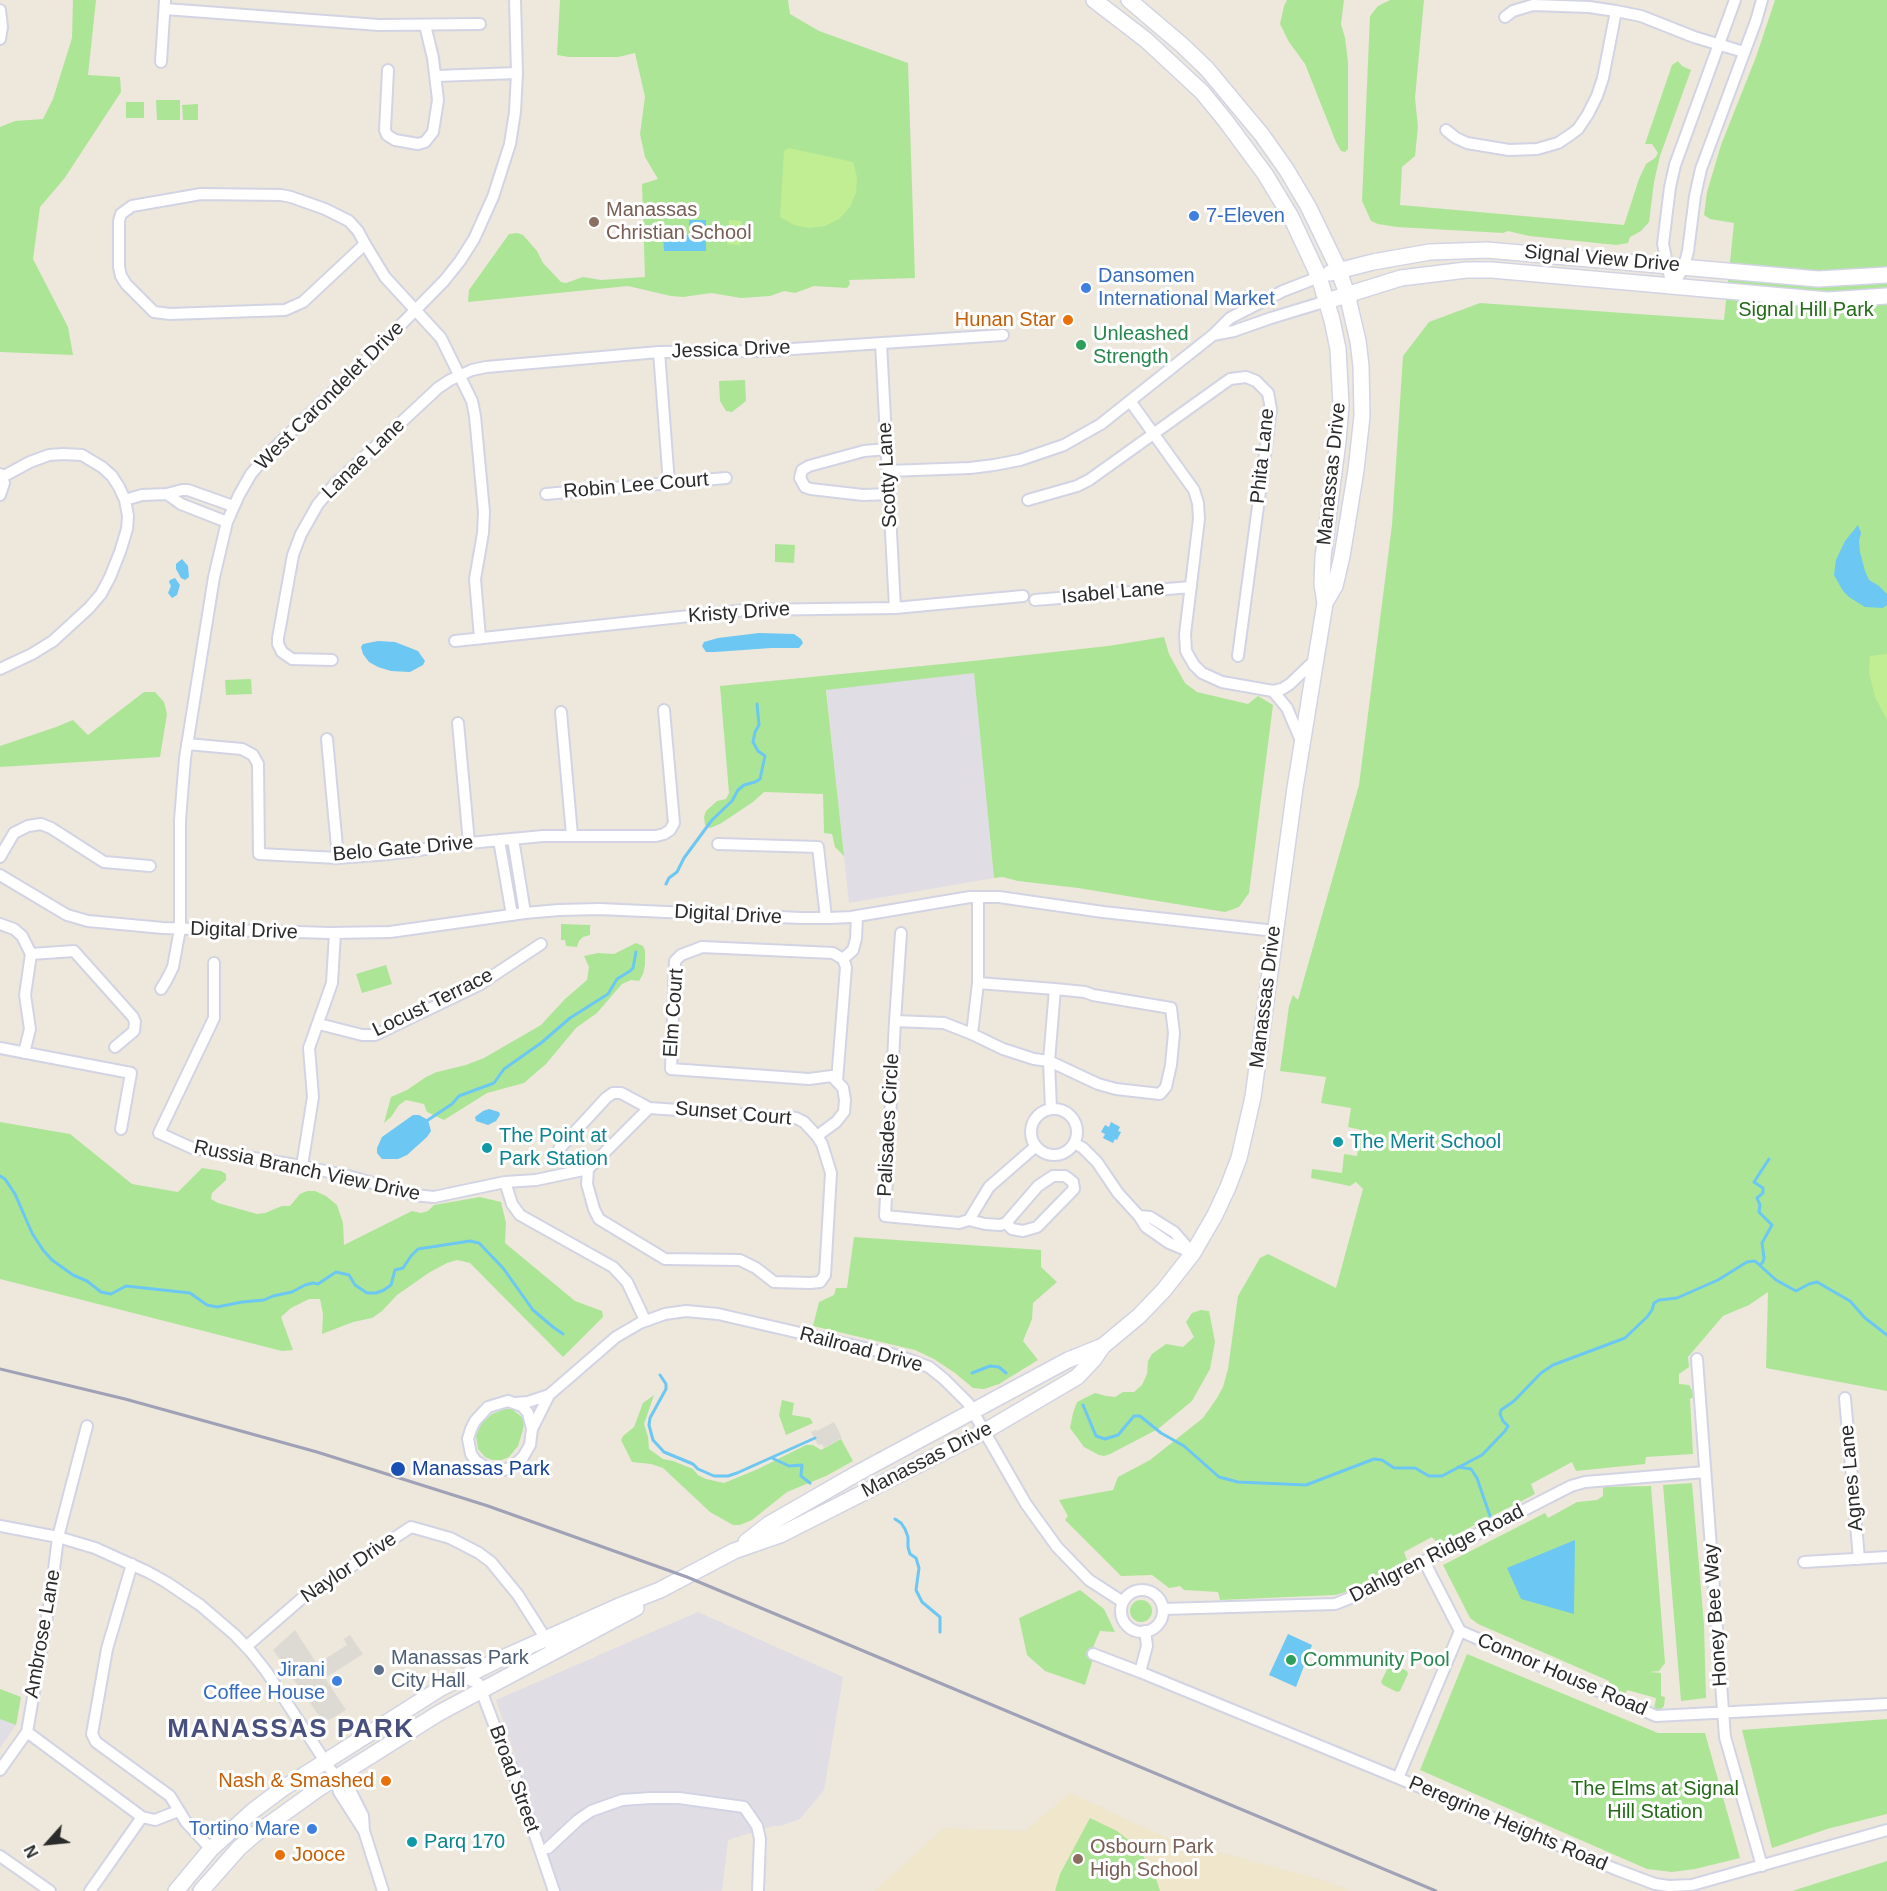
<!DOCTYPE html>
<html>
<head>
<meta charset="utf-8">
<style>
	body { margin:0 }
	#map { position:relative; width:1887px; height:1891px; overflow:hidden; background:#ede7dc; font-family:Arial,sans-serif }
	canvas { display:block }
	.north { position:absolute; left:18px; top:1813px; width:60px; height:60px; -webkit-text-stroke:4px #fff; paint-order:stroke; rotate:243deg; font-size:16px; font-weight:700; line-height:24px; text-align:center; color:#2b2b2b }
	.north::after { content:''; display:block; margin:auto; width:21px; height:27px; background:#2b2b2b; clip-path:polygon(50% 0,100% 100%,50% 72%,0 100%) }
</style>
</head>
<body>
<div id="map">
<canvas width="1887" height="1891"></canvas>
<div class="north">N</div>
</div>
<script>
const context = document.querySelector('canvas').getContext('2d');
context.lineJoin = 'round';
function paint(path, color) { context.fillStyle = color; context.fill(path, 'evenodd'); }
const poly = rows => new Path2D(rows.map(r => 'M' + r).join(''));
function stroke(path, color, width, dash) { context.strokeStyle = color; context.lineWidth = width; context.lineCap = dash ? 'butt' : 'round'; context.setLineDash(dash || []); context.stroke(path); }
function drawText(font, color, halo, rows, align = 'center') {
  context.font = font + ' Arial,sans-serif'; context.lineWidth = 6; context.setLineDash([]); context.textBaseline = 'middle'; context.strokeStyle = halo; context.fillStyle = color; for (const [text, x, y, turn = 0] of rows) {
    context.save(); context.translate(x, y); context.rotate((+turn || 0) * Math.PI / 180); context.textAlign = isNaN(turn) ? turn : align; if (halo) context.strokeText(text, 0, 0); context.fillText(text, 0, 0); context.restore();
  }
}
const industrial = poly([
	[973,661,994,878,849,903,825,676],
	[698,1612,843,1677,824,1790,800,1819,780,1826,773,1826,728,1840,722,1891,561,1891,496,1700],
	[0,1689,21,1697,16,1725,0,1748]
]);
const education = poly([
	[1070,1793,1167,1838,1325,1881,1352,1891,874,1891,944,1828,1025,1831]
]);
const green = poly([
	[73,0,96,0,88,75,120,77,121,92,64,179,40,207,33,259,68,327,73,355,0,352,0,127,15,121,43,119,53,99,72,38],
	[560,0,788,0,790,14,819,31,908,63,915,278,849,280,850,284,847,288,814,286,795,293,784,291,770,296,741,298,711,293,683,297,671,296,628,286,468,302,469,290,509,234,517,233,523,235,537,251,543,263,561,282,566,283,583,277,601,280,645,277,642,184,658,179,645,157,640,134,645,97,635,53,618,57,569,57,557,55],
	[1287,0,1344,0,1341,24,1345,38,1348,62,1348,149,1345,152,1341,151,1336,142,1305,64,1289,42,1280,24,1284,6],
	[1390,0,1424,0,1415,98,1418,127,1415,156,1402,167,1400,205,1624,225,1639,179,1646,164,1655,158,1658,153,1652,144,1645,144,1672,65,1678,61,1682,66,1691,70,1660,156,1654,182,1649,222,1641,231,1630,237,1628,243,1616,245,1529,236,1508,231,1503,233,1397,227,1378,224,1371,221,1362,201,1370,16,1378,6],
	[1775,0,1887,0,1887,1391,1766,1368,1768,1292,1749,1305,1723,1316,1688,1357,1689,1367,1679,1374,1679,1384,1689,1385,1692,1390,1694,1397,1690,1399,1693,1454,1646,1457,1645,1464,1576,1471,1572,1462,1531,1484,1535,1494,1438,1544,1432,1537,1404,1552,1407,1560,1346,1592,1335,1595,1220,1600,1218,1592,1184,1590,1180,1586,1169,1588,1152,1575,1121,1576,1065,1520,1068,1516,1059,1500,1113,1490,1118,1477,1150,1460,1203,1418,1217,1398,1223,1387,1228,1369,1238,1296,1260,1258,1268,1254,1336,1288,1363,1189,1356,1182,1350,1186,1311,1178,1312,1169,1342,1173,1344,1154,1357,1156,1361,1130,1348,1127,1351,1108,1321,1103,1326,1077,1280,1071,1289,1006,1293,995,1298,1000,1359,785,1392,525,1403,356,1429,322,1480,303,1724,320,1734,223,1710,219,1704,215,1707,192,1721,145,1756,57],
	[156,100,180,100,180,120,157,120],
	[126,102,144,102,144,118,126,118],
	[198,104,198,120,183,120,182,105],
	[745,380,746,401,732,412,726,411,720,401,719,381],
	[775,544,795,545,794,563,775,562],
	[1164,637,1169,654,1185,683,1197,692,1248,704,1258,696,1273,705,1249,893,1239,907,1225,912,1078,888,1018,881,1003,877,994,878,974,673,826,690,844,856,835,847,832,834,824,833,823,794,764,792,753,802,720,824,710,828,705,825,704,817,706,811,717,801,726,799,729,793,720,686,973,661,1108,646],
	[251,679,252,694,226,695,225,680],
	[144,692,155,692,164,702,167,714,160,757,0,767,0,746,56,727,73,720,88,735],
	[561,924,590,925,590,935,583,937,579,941,577,947,566,946,565,940,561,940],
	[636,943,643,946,645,951,645,965,643,974,639,981,631,980,622,984,597,1013,576,1028,546,1064,524,1083,487,1093,444,1120,427,1112,424,1104,406,1100,399,1105,391,1117,384,1123,391,1097,407,1090,426,1077,437,1072,466,1065,484,1058,541,1025,565,999,587,980,589,967,584,956,598,953,614,954],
	[386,965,392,984,362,993,356,974],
	[0,1122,70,1134,132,1184,178,1192,202,1168,221,1171,226,1174,226,1180,212,1193,211,1199,218,1203,257,1214,265,1213,282,1206,290,1206,300,1194,307,1191,315,1191,326,1196,337,1205,343,1223,344,1245,412,1211,421,1213,428,1211,434,1205,480,1197,501,1202,506,1223,505,1243,575,1301,602,1311,603,1317,563,1357,470,1263,457,1260,447,1263,430,1272,397,1295,382,1311,372,1318,353,1322,322,1334,323,1314,320,1299,309,1299,291,1308,281,1317,293,1350,282,1351,0,1279],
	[854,1237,1041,1250,1041,1267,1057,1282,1033,1303,1032,1319,1023,1341,1038,1360,999,1384,984,1389,973,1388,955,1373,934,1359,915,1350,813,1326,819,1302,834,1295,836,1288,847,1288],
	[1201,1310,1209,1311,1215,1342,1210,1369,1192,1401,1158,1429,1110,1454,1104,1456,1099,1455,1084,1447,1070,1428,1073,1413,1077,1402,1095,1393,1106,1396,1115,1397,1123,1392,1134,1392,1142,1385,1147,1374,1148,1361,1152,1354,1166,1344,1183,1347,1194,1337,1186,1322,1192,1313],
	[654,1395,644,1424,648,1437,649,1449,663,1459,673,1461,693,1469,698,1475,706,1479,724,1483,758,1469,806,1445,813,1445,821,1450,841,1439,853,1461,826,1476,787,1492,752,1520,740,1525,733,1525,710,1512,663,1468,651,1464,632,1462,621,1440,623,1436,634,1427,643,1403],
	[782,1400,794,1403,792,1415,810,1418,813,1423,786,1435,779,1415],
	[505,1409,512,1409,523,1418,524,1424,522,1433,518,1446,509,1457,502,1460,492,1460,485,1457,478,1449,476,1436,481,1424,492,1414],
	[1692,1483,1704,1625,1706,1698,1681,1701,1663,1485],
	[1651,1486,1665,1663,1659,1671,1650,1672,1661,1673,1661,1696,1665,1697,1664,1706,1659,1711,1654,1709,1656,1698,1627,1690,1623,1698,1609,1691,1609,1681,1478,1624,1470,1618,1443,1565,1545,1513,1548,1518,1577,1502,1597,1500,1603,1496,1603,1487],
	[1080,1590,1104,1609,1115,1632,1100,1631,1091,1652,1093,1659,1085,1685,1045,1671,1027,1655,1019,1618],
	'1130 1611a11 11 0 1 1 22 0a11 11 0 1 1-22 0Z',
	[1467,1654,1658,1733,1705,1733,1740,1858,1695,1869,1672,1872,1647,1869,1420,1770],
	[1392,1664,1407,1671,1408,1674,1400,1691,1397,1692,1383,1685,1381,1682,1389,1665],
	[0,1689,21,1697,16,1725,0,1719],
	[1887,1719,1887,1814,1827,1829,1772,1848,1742,1730],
	[1090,1818,1117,1831,1137,1847,1154,1872,1160,1891,1055,1891,1060,1874],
	[1887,1861,1887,1891,1792,1891]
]);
const pitch = poly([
	[789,148,853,162,857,177,856,193,850,207,839,219,825,226,809,228,794,225,780,217,784,151],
	[729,220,742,221,740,245,727,244],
	[1887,654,1887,720,1875,697,1869,672,1870,656]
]);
const plaza = poly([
	[834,1422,842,1438,824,1448,822,1444,818,1445,811,1432,816,1430,817,1431],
	[295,1630,317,1664,347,1645,344,1639,350,1635,363,1654,325,1678,346,1710,324,1723,273,1650]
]);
const water = poly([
	[689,220,706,220,706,251,664,251,663,235,689,235],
	[1858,525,1861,533,1859,541,1860,552,1865,571,1869,580,1879,586,1887,594,1887,605,1883,608,1865,607,1849,597,1843,591,1834,575,1836,560,1845,541],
	[182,559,188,566,189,577,185,580,181,578,176,569,176,564],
	[175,578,180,585,177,595,172,598,168,593,171,586,169,582,170,580],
	[759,633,794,634,801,639,803,643,799,648,771,648,715,652,706,652,702,646,704,642,718,638],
	[378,641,395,642,418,651,425,661,423,665,410,672,391,671,378,667,369,662,363,654,361,647,363,644],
	[489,1109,499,1112,500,1115,496,1121,488,1125,476,1121,475,1117,483,1111],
	[413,1115,419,1115,428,1120,431,1131,427,1137,407,1155,398,1159,382,1159,377,1153,377,1148,382,1137],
	[1111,1122,1120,1127,1118,1131,1121,1132,1117,1140,1115,1139,1113,1143,1103,1138,1105,1134,1101,1132,1105,1125,1109,1127],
	[1575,1540,1574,1614,1521,1599,1507,1568],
	[1288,1634,1312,1645,1296,1687,1269,1675]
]);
const stream = poly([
	[666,884,669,878,677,872,684,858,712,820,732,801,738,790,744,785,755,782,760,779,765,756,758,751,753,742,755,732,759,725,757,704],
	[428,1120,452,1104,459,1096,494,1083,504,1069,541,1043,570,1018,608,994,617,979,630,971,633,968,636,952],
	[0,1176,5,1179,15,1194,32,1233,43,1250,52,1260,73,1275,87,1281,101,1292,111,1294,126,1286,181,1292,190,1293,207,1305,217,1307,242,1302,264,1300,273,1296,292,1292,305,1285,313,1283,318,1284,336,1272,349,1275,355,1285,367,1293,376,1293,384,1290,391,1285,395,1270,403,1268,411,1256,418,1249,470,1241,479,1243,503,1268,533,1310,553,1327,563,1334],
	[1760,1265,1763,1262,1764,1258,1762,1243,1772,1225,1759,1212,1760,1205,1757,1198,1763,1193,1763,1188,1754,1182,1769,1159],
	[972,1373,990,1366,999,1367,1006,1373],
	[660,1375,666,1384,666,1389,650,1418,649,1425,653,1440,664,1452,693,1464,698,1469,714,1476,728,1476,737,1473,815,1438],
	[1083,1405,1096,1436,1105,1439,1118,1435,1134,1416,1140,1416,1161,1433,1184,1446,1219,1477,1238,1482,1306,1485,1374,1459,1382,1460,1394,1468,1415,1468,1429,1476,1442,1476,1482,1455,1505,1431,1508,1426,1503,1421,1500,1414,1501,1410,1514,1401,1541,1373,1553,1365,1625,1338,1647,1317,1652,1310,1654,1303,1659,1300,1677,1298,1718,1280,1747,1262,1755,1261,1776,1280,1796,1291,1809,1284,1817,1282,1850,1301,1865,1318,1887,1335],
	[772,1458,789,1466,802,1465,801,1476,810,1483],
	[1458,1467,1471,1469,1477,1478,1490,1516],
	[895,1519,901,1523,905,1529,908,1537,908,1547,910,1554,916,1558,919,1568,916,1590,922,1602,940,1617,940,1632]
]);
const street = poly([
	[165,9,379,25,480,24],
	[0,10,2,27,0,39],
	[1505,17,1513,11,1533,5,1589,7,1616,11,1641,16,1694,37,1744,52],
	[161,62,165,0],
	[388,70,385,130,387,135,395,140,418,144,425,142,433,132,438,100,433,58,425,25],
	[436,76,517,73],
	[1446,130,1456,138,1467,143,1509,150,1537,149,1558,143,1570,135,1578,129,1588,114,1597,96,1603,78,1616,11],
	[201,194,281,195,291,197,325,209,349,221,358,231,365,244,303,302,285,310,170,314,154,312,126,284,121,276,119,267,119,221,121,214,132,206,201,194],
	[365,244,385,277,441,338,472,401,475,416,484,512,483,533,475,579,480,638],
	[1672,287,1684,267,1688,251,1695,196,1701,169,1756,21,1762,0],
	[1672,287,1663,244,1670,187,1675,165,1735,0],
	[1213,335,1234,331,1271,318,1327,301],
	[881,343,895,608],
	[659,352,669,483],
	[1130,401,1194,490,1198,503,1199,519,1185,634,1186,651,1194,665,1202,673,1222,682,1273,691,1282,689,1290,684,1316,659],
	[887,449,864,451,809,466,802,470,800,478,805,487,811,489,863,495,890,494],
	[888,471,970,468,994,465,1020,460,1064,445,1101,424,1213,335,1230,318,1283,291,1319,277],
	[0,474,4,483,0,495],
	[167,494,181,504,227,522],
	[546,494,726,478],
	[125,500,142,495,167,494,182,490,188,490,233,506],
	[1028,500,1077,486,1089,480,1230,379,1246,377,1256,381,1268,393,1271,409,1238,656],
	[1035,600,1191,587],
	[455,641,746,610,895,608,1023,596],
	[332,660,292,659,282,652,278,644,278,638,293,555,301,534,318,504,335,484,438,388,450,380,472,370,486,367,659,352,762,351,1003,335],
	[0,669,32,654,53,641,89,608,101,594,110,577,120,552,127,529,128,516,125,500,119,487,112,476,102,467,82,455,63,454,49,455,30,462,2,477],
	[1273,691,1287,708,1302,743],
	[561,712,572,835],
	[458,723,469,843],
	[327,739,338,858],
	[187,744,242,749,253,755,258,764,259,854,338,858,389,854,469,843,543,836,656,836,664,834,670,830,674,823,664,710],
	[513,839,525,913],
	[499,840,512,915],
	[718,844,818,847,826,918],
	[0,857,14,833,28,826,41,824,51,828,104,862,150,866],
	[0,875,67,915,88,921,163,928,330,933,390,932,525,913,559,910,599,909,801,918,829,918,851,917,970,897,999,897,1103,912,1275,931],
	[0,924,14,929,22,936,31,954,25,995,30,1029,24,1053],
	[31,954,74,951,133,1017,135,1022,134,1031,115,1047],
	[843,959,853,950,856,939,857,916],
	[214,963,214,1018,159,1133,192,1148,302,1166,348,1176,414,1195,434,1197,505,1182,512,1204,520,1215,613,1267,627,1282,645,1320],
	[978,983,1055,989,1085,992,1093,995,1171,1008,1174,1033,1171,1065,1166,1087,1160,1094,1116,1089,1098,1084,1049,1061,1055,989],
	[161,989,166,981,173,967,180,929,180,820,185,758,214,577,227,522,239,495,251,474,267,455,379,347,444,281,460,261,474,239,493,197,510,144,515,112,517,73,515,0],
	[895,1021,901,933],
	[319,1024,362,1035,375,1035,479,985,541,944],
	[972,1034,978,983,978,897],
	[0,1048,131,1073,121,1129],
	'1031 1132a23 23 0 1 1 46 0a23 23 0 1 1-46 0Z',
	[817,1136,836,1122,844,1112,845,1100,843,1088,832,1076,809,1079,671,1069,675,961,681,955,702,947,833,953,843,959,846,967,837,1081],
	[1074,1143,1083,1148,1097,1162,1118,1193,1139,1216,1146,1227,1169,1243,1193,1253],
	[1036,1146,989,1187,969,1220,959,1223,885,1216,895,1021,944,1023,972,1034,1003,1049,1034,1059,1049,1061,1051,1109],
	[559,1149,606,1098,613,1093,621,1093,649,1108],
	[302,1166,313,1097,309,1048,332,983,335,933],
	[505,1182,536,1180,588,1169,649,1108,796,1118,804,1122,817,1136,822,1144,831,1173,825,1275,820,1282,810,1283,774,1282,756,1268,740,1260,665,1259,599,1219,594,1209,587,1184,588,1169],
	[1139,1216,1150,1217,1174,1232,1189,1249],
	[969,1220,985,1224,1000,1225,1006,1223,1038,1186,1053,1176,1065,1176,1073,1182,1074,1189,1037,1227,1023,1231,1012,1229,1006,1223],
	[1697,1359,1725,1737,1762,1866],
	[1845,1398,1859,1559],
	[508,1401,522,1406,528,1413,532,1429,530,1445,523,1457,512,1467,504,1470,488,1469,475,1460,471,1454,468,1439,471,1429,475,1421,488,1407,508,1401],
	[515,1403,528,1402,549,1395,616,1337,640,1323,665,1314,686,1311,718,1314,891,1354,913,1361,929,1367,944,1379,968,1403,1026,1504,1057,1547,1089,1580,1123,1602],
	[533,1427,549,1395],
	[0,1526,58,1537,95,1548,148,1572,166,1582,200,1605,235,1635,251,1652,266,1671,336,1778,348,1786,363,1816,364,1831,383,1891],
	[1424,1561,1460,1631,1656,1716,1887,1704],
	[1804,1562,1887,1557],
	[132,1564,107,1649,92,1734,96,1742,170,1796,186,1822,211,1849],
	'1121 1611a21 21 0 1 1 42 0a21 21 0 1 1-42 0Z',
	[1163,1609,1335,1604,1358,1595,1571,1486,1585,1482,1705,1472],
	[247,1646,300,1600,411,1527,450,1538,479,1553,491,1562,518,1595,549,1644],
	[1093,1654,1140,1672,1398,1778,1615,1869,1655,1884,1669,1886,1692,1885,1887,1830],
	[1140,1672,1147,1646,1145,1631],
	[462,1677,478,1683,481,1690,504,1751,511,1765,554,1891],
	[27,1732,142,1817,155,1820,178,1811],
	[0,1770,27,1732,51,1594,58,1537,87,1426],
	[336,1778,339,1792,364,1831],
	[1398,1778,1460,1631],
	[548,1848,578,1820,591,1811,622,1800,651,1798,679,1798,744,1807,757,1826,760,1839,758,1891],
	[0,1856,50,1891],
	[90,1891,142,1817]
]);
const secondary = poly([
	[1129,0,1182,45,1207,69,1262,135,1286,169,1308,206,1337,266,1347,294,1358,341,1361,366,1362,416,1356,470,1342,556,1335,586,1325,603],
	[1330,273,1373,262,1430,252,1487,250,1818,279,1887,275],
	[1327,301,1401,278,1466,270,1492,270,1828,300,1887,296],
	[746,1542,769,1524,856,1474,1068,1360,1103,1346],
	[176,1891,211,1849,254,1810,282,1789,441,1688,498,1660,619,1606,660,1590,734,1551,780,1535,987,1430,1077,1377,1094,1359,1103,1346,1139,1316,1164,1290,1193,1253,1215,1215,1228,1187,1239,1158,1253,1097,1295,788,1325,603,1322,584,1323,557,1338,441,1341,405,1338,349,1332,320,1319,277,1291,217,1265,174,1225,120,1202,92,1146,40,1094,0],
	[201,1891,239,1848,254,1835,318,1789,439,1713,636,1608]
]);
const rail = poly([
	[0,1369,125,1399,317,1452,488,1506,687,1577,1436,1891]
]);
const markers = [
	[1194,216,6,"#3f7fe0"],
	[594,222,6,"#8d6e63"],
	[1086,288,6,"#3f7fe0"],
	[1068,320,6,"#e8710a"],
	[1081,345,6,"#2e9e5b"],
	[1338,1142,6,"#0f9aa8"],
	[487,1148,6,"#0f9aa8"],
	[398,1469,8,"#1a4fb4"],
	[1291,1660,6,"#2e9e5b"],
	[379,1670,6,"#5c6f8a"],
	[337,1681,6,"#3f7fe0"],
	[386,1781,6,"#e8710a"],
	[312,1829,6,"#3f7fe0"],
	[412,1842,6,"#0f9aa8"],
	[280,1855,6,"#e8710a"],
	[1078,1859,6,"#8d6e63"]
];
const educationNames = [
	["Manassas",606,210],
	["Christian School",606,233],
	["Osbourn Park",1090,1847],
	["High School",1090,1870]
];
const shopNames = [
	["7-Eleven",1206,216],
	["Dansomen",1098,276],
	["International Market",1098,299],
	["Jirani",325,1670,"right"],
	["Coffee House",325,1693,"right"],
	["Tortino Mare",300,1829,"right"]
];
const streetNames = [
	["Signal View Drive",1602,259,5],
	["Jessica Drive",731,350,-2],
	["West Carondelet Drive",330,396,-45],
	["Phita Lane",1263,456,-84],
	["Lanae Lane",364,459,-44],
	["Manassas Drive",1332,474,-84],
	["Scotty Lane",888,475,-93],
	["Robin Lee Court",636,486,-5],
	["Isabel Lane",1113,593,-5],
	["Kristy Drive",739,613,-4],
	["Belo Gate Drive",403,849,-5],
	["Digital Drive",728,915,3],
	["Digital Drive",244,931,2],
	["Manassas Drive",1266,997,-83],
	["Locust Terrace",433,1003,-26],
	["Elm Court",674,1013,-86],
	["Sunset Court",733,1114,5],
	["Palisades Circle",889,1125,-87],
	["Russia Branch View Drive",307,1171,12],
	["Railroad Drive",861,1350,15],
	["Manassas Drive",927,1460,-27],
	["Agnes Lane",1852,1478,-95],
	["Dahlgren Ridge Road",1437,1554,-27],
	["Naylor Drive",349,1568,-34],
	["Honey Bee Way",1716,1615,-94],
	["Ambrose Lane",43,1634,-80],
	["Connor House Road",1562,1675,23],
	["Broad Street",514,1779,70],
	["Peregrine Heights Road",1508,1824,23]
];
const parkNames = [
	["Signal Hill Park",1806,310],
	["The Elms at Signal",1655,1789],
	["Hill Station",1655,1812]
];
const foodNames = [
	["Hunan Star",1056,320],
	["Nash & Smashed",374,1781],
	["Jooce",292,1855,"left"]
];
const leisureNames = [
	["Unleashed",1093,334],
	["Strength",1093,357],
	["Community Pool",1303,1660]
];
const cultureNames = [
	["The Point at",499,1136],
	["Park Station",499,1159],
	["The Merit School",1350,1142],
	["Parq 170",424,1842]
];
const transitNames = [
	["Manassas Park",412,1469]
];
const serviceNames = [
	["Manassas Park",391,1658],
	["City Hall",391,1681]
];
const districtNames = [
	["MANASSAS PARK",291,1730]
];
paint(industrial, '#e0dde5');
paint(education, '#efe6cb');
paint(green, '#ade597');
paint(pitch, '#c1ed93');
paint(plaza, '#dddad3');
paint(water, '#6cc7f2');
stroke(stream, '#6cc7f2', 3);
stroke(street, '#d2d4e4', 14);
stroke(secondary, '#d2d4e4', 18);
stroke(street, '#fff', 10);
stroke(secondary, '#fff', 15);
stroke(rail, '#9fa1b6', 3);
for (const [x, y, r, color] of markers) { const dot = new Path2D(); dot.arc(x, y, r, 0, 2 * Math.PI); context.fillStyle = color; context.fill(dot); stroke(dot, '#fff', 2); }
drawText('20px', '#785e54', '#fff', educationNames, 'left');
drawText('20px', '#366cbe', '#fff', shopNames, 'left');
drawText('20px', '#2b2b2b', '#fff', streetNames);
drawText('20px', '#246b18', '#fff', parkNames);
drawText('20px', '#c56008', '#fff', foodNames, 'right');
drawText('20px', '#27864d', '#fff', leisureNames, 'left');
drawText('20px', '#0d838f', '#fff', cultureNames, 'left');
drawText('20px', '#164399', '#fff', transitNames, 'left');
drawText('20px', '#4e5e75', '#fff', serviceNames, 'left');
context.letterSpacing = '1.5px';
drawText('bold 26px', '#49507d', '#fff', districtNames);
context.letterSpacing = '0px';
</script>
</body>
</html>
